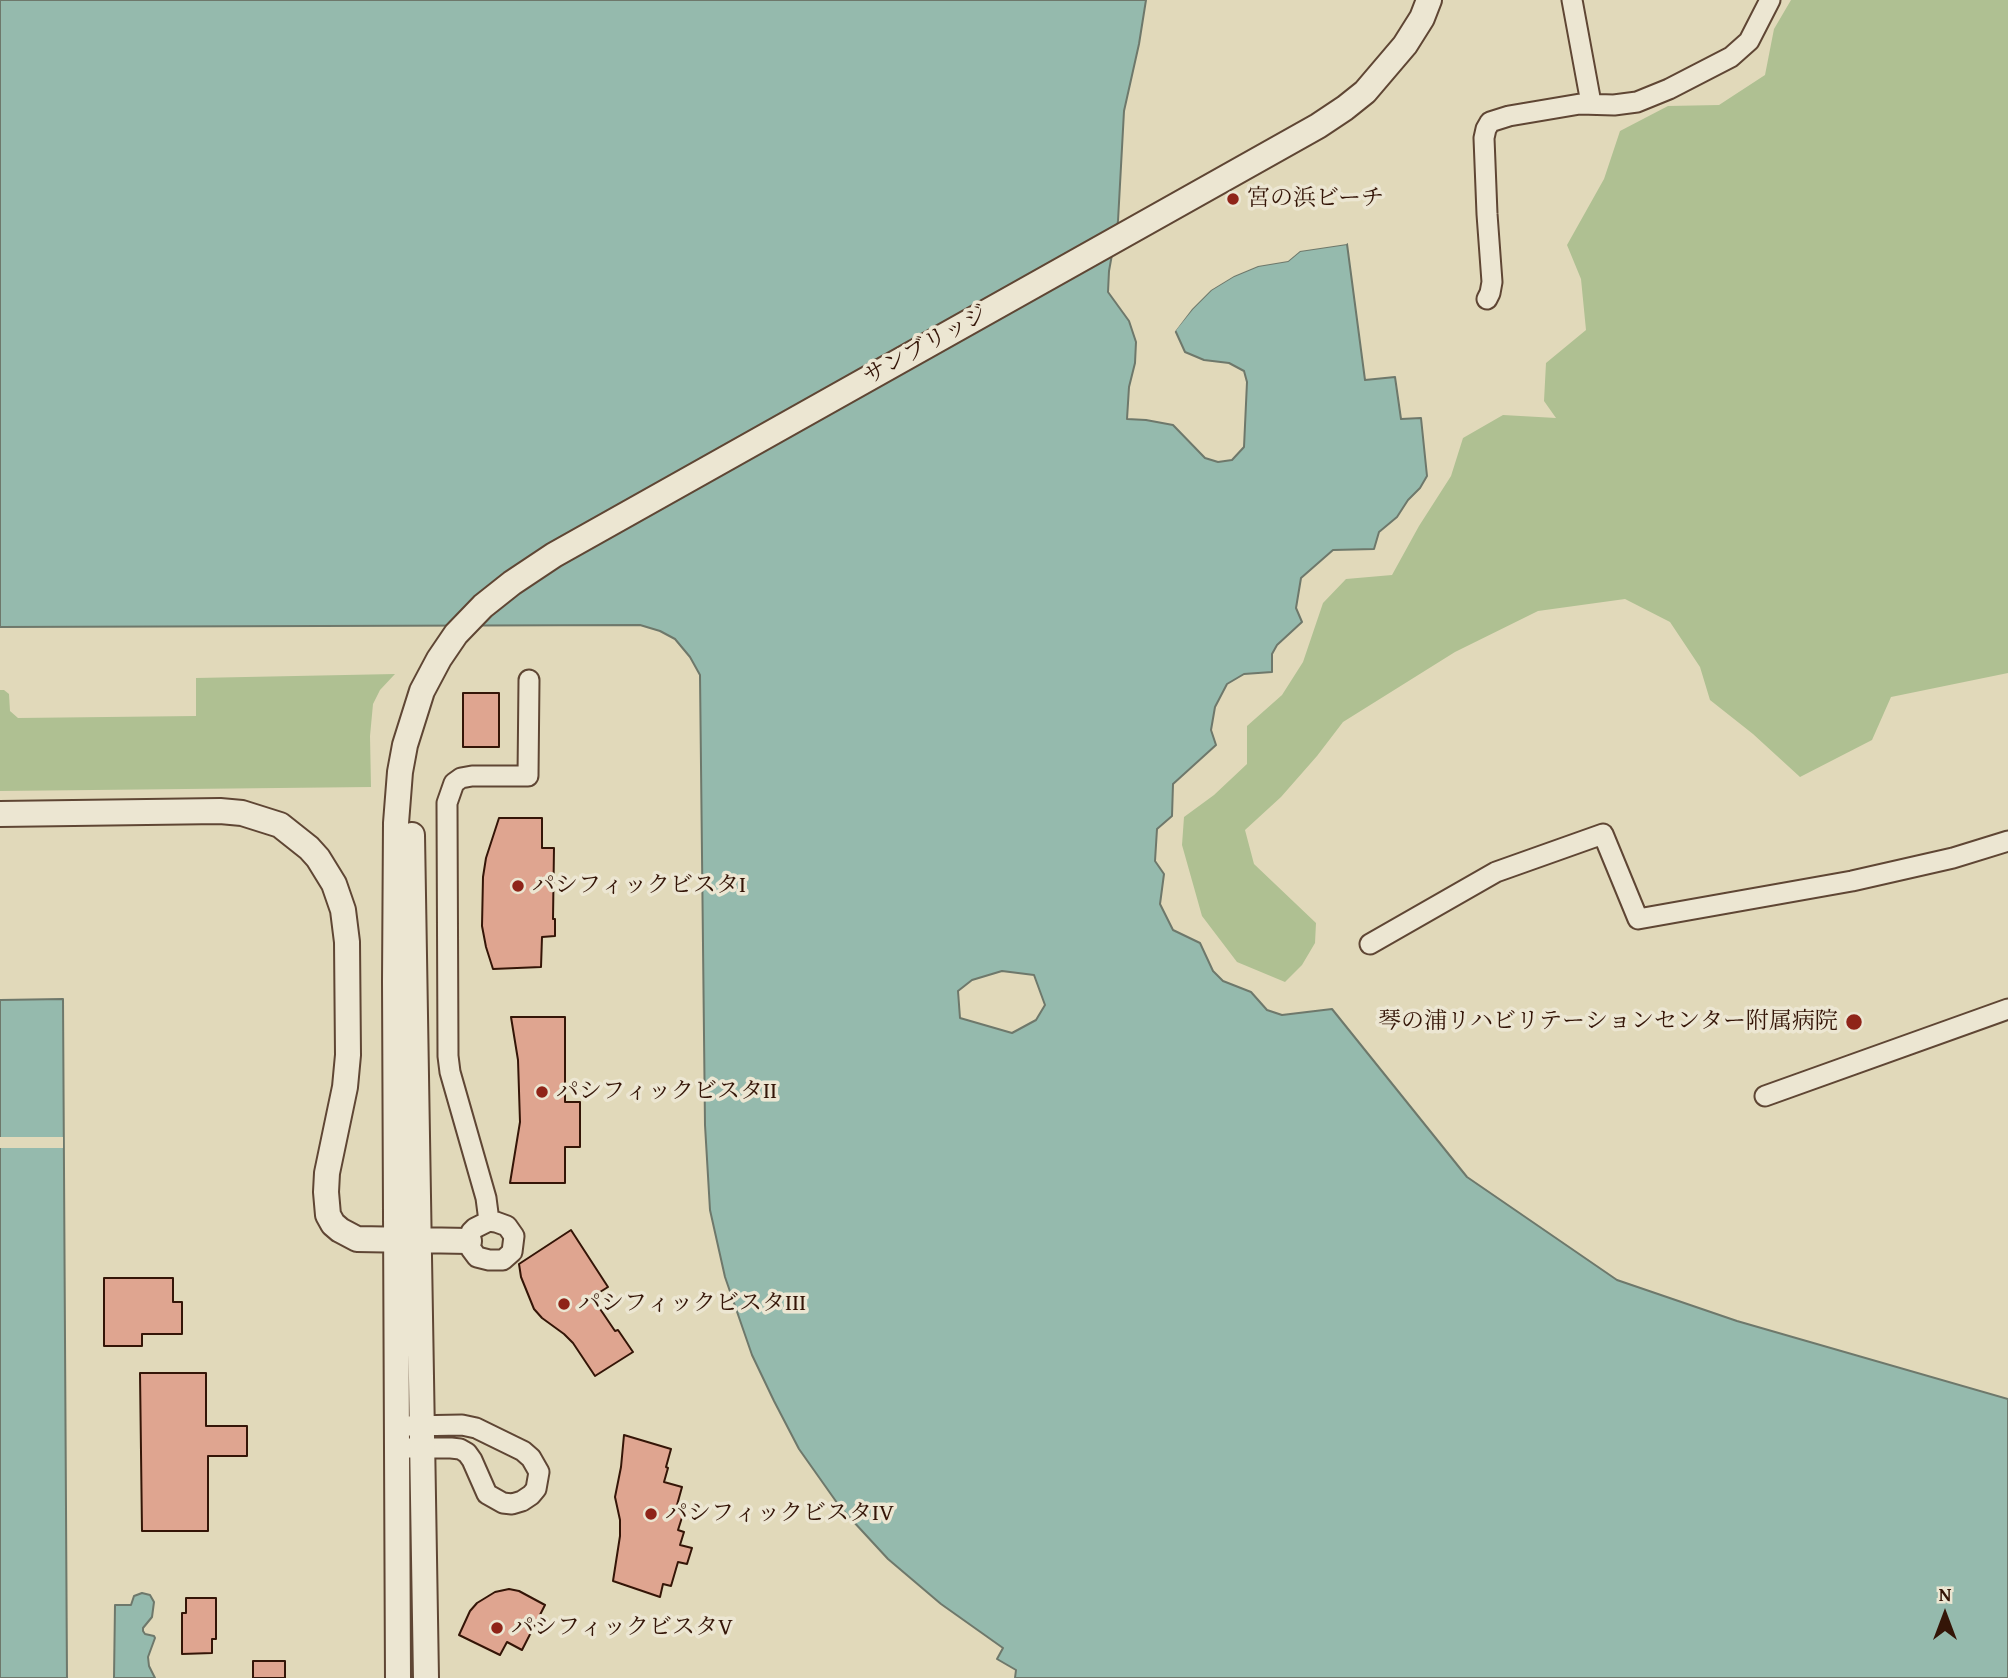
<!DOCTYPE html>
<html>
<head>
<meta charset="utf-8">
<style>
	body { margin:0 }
	#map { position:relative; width:2008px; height:1678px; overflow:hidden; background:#e1d9ba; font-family:"Gentium Book Plus",serif }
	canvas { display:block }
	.north { position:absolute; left:1910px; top:1580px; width:70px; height:70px; -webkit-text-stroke:5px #ece6d2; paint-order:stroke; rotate:0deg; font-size:19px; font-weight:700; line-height:28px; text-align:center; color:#341507 }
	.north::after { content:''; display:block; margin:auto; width:24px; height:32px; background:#341507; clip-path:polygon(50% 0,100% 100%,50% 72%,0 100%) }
</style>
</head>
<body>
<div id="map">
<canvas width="2008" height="1678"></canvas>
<div class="north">N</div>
</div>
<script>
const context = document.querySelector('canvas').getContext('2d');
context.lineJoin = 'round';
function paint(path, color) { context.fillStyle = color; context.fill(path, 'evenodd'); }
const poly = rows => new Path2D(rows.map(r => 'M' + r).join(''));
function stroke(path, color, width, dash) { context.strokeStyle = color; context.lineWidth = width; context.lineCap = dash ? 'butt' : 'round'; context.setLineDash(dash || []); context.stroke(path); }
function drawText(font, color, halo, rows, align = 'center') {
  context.font = font + ' "Gentium Book Plus","Noto Serif JP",serif'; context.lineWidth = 7; context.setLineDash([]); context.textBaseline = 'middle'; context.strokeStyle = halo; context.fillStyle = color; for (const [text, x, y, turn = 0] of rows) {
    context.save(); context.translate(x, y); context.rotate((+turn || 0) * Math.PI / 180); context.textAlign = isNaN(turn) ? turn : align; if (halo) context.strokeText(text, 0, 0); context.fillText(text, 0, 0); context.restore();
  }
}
const green = poly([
	[1791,0,2008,0,2008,673,1891,697,1872,740,1800,777,1753,734,1710,700,1700,667,1670,622,1625,599,1538,611,1455,652,1343,722,1317,756,1281,797,1245,830,1254,864,1316,923,1315,943,1302,965,1285,982,1237,962,1202,916,1182,845,1184,817,1214,795,1247,764,1247,726,1282,695,1303,662,1323,603,1346,579,1392,575,1419,526,1451,476,1463,438,1503,415,1556,418,1544,401,1546,363,1586,330,1581,279,1567,245,1604,179,1620,131,1668,106,1719,105,1765,75,1774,29],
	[395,674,380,690,373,704,370,736,371,787,0,791,0,690,4,690,9,694,10,711,18,718,196,716,196,678]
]);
const water = poly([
	[0,0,1146,0,1139,44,1124,111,1118,221,1109,271,1108,292,1129,321,1136,342,1135,363,1129,387,1127,419,1146,420,1173,425,1205,458,1218,462,1232,460,1244,447,1247,382,1244,371,1229,363,1204,360,1185,352,1175,330,1192,309,1211,290,1234,276,1258,266,1288,261,1300,251,1347,244,1365,380,1395,377,1401,419,1421,418,1427,476,1420,488,1408,500,1397,517,1379,532,1374,549,1333,550,1301,578,1296,608,1302,622,1277,645,1272,654,1272,672,1244,674,1227,684,1215,707,1211,730,1216,745,1173,784,1172,816,1157,829,1155,861,1164,874,1160,904,1173,930,1200,943,1213,971,1223,981,1251,992,1267,1010,1282,1015,1332,1009,1467,1177,1617,1280,1737,1321,2008,1399,2008,1678,1015,1678,1016,1670,997,1659,1003,1648,941,1604,888,1559,840,1507,799,1449,774,1401,752,1355,725,1277,710,1210,705,1125,700,675,690,657,675,639,660,631,640,625,0,627,0,0],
	[1002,971,1034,975,1045,1005,1036,1020,1012,1033,960,1018,958,991,972,980,1002,971],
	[63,999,67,1678,0,1678,0,1000,63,999],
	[142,1593,150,1595,154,1602,152,1617,143,1628,143,1631,145,1634,154,1636,155,1638,148,1657,149,1666,155,1678,114,1678,115,1605,131,1605,134,1596,142,1593]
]);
const pier = poly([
	[1346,241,1347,244,1300,251,1288,261,1258,266,1234,276,1211,290,1192,309,1173,334,1172,328,1190,307,1209,287,1232,273,1257,262,1287,257,1300,247],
	[0,1137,63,1137,63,1148,0,1148]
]);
const building = poly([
	[463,693,499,693,499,747,463,747,463,693],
	[499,818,542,818,542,848,554,848,553,919,555,919,555,936,542,937,541,967,493,969,486,947,482,926,483,877,486,858,499,818],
	[511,1017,565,1017,565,1102,580,1102,580,1147,565,1147,565,1183,510,1183,520,1122,518,1060,511,1017],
	[571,1230,608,1287,592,1297,615,1331,618,1330,633,1352,595,1376,573,1343,564,1334,542,1318,534,1309,521,1277,519,1264,571,1230],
	[104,1278,173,1278,173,1302,182,1302,182,1334,142,1334,142,1346,104,1346,104,1278],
	[140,1373,206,1373,206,1426,247,1426,247,1456,208,1456,208,1531,142,1531,140,1373],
	[624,1435,671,1449,666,1467,668,1468,664,1482,682,1487,677,1505,685,1508,678,1530,684,1532,680,1545,692,1548,687,1564,678,1562,671,1586,663,1584,660,1597,613,1581,620,1536,620,1520,615,1497,621,1467,624,1435],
	[509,1589,519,1591,545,1605,522,1650,507,1642,500,1655,459,1635,470,1611,477,1603,495,1592,509,1589],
	[186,1598,216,1598,216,1639,212,1639,212,1653,182,1654,182,1613,186,1613,186,1598],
	[253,1661,285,1661,285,1678,253,1678,253,1661]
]);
const minor = poly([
	[1572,0,1591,103],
	[1487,299,1490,293,1492,282,1487,214,1484,138,1486,129,1490,122,1509,116,1580,104,1614,105,1637,102,1669,89,1731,57,1749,41,1770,0],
	[1370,944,1496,872,1603,834,1638,919,1852,881,1953,858,2008,841],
	[1765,1096,2008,1009],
	[489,1221,496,1222,507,1226,514,1236,512,1252,503,1260,489,1260,477,1257,471,1249,469,1241,471,1232,475,1228,489,1221,486,1198,450,1072,448,1056,447,803,454,783,461,778,472,776,528,776,529,680],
	[398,1448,451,1448,460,1449,467,1453,472,1460,487,1494,503,1503,512,1504,522,1501,531,1495,536,1489,539,1472,531,1458,523,1451,476,1428,462,1425,409,1426]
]);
const tertiary = poly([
	[0,814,220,811,242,813,280,825,309,848,318,858,334,884,343,910,347,942,348,1055,345,1087,327,1173,326,1192,328,1215,333,1224,340,1230,357,1239,469,1241],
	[412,835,426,1678],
	[398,1678,395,981,396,823,400,772,405,745,422,691,439,659,456,634,483,606,512,583,554,555,1318,126,1345,108,1365,92,1405,45,1422,18,1429,0]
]);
const markers = [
	[1233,199,7,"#8f2418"],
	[518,886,7,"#8f2418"],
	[1854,1022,9,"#8f2418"],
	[542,1092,7,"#8f2418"],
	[564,1304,7,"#8f2418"],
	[651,1514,7,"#8f2418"],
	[497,1628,7,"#8f2418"]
];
const poiNames = [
	["宮の浜ビーチ",1247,199],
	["パシフィックビスタⅠ",532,886],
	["琴の浦リハビリテーションセンター附属病院",1838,1022,"right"],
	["パシフィックビスタⅡ",556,1092],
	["パシフィックビスタⅢ",578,1304],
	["パシフィックビスタⅣ",665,1514],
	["パシフィックビスタⅤ",511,1628]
];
const streetNames = [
	["サンブリッジ",926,346,-29]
];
paint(green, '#afc092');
paint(water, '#95baad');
stroke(water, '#6e786b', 2);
paint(pier, '#e1d9ba');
paint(building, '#dfa590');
stroke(building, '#341507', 2);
stroke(minor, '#5f4634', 23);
stroke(tertiary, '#5f4634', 28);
stroke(minor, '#ece6d2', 19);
stroke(tertiary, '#ece6d2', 24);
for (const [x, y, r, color] of markers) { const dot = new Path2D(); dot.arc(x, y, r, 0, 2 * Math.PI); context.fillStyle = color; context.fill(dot); stroke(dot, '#ece6d2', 2.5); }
drawText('23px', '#341507', '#ece6d2', poiNames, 'left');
drawText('23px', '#341507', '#ece6d2', streetNames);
</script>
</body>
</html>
